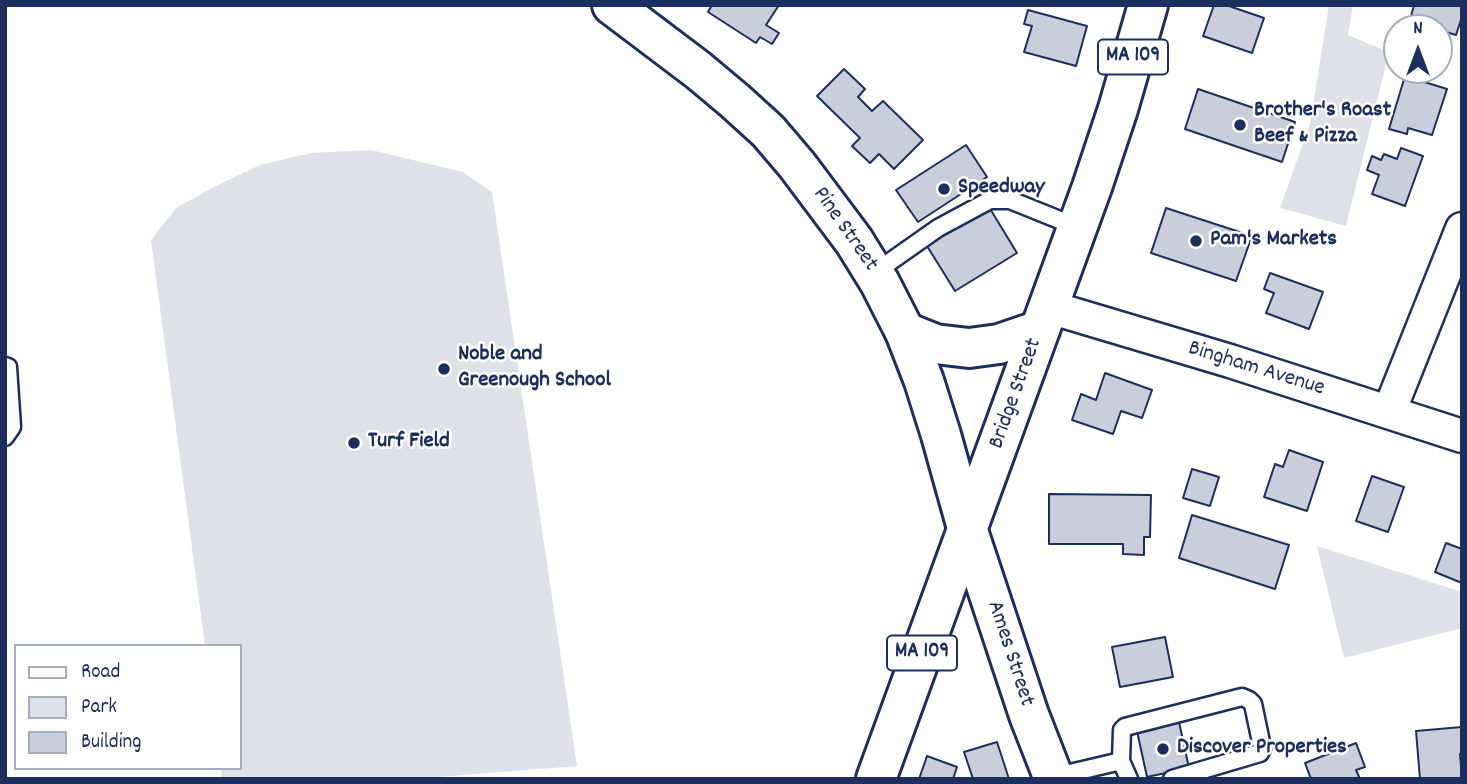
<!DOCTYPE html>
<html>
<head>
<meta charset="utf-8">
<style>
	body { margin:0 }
	#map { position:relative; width:1467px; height:784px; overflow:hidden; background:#fff; font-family:Dekko,sans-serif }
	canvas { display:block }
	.frame { position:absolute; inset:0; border:7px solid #1b2f5e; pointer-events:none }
	.legend { position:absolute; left:14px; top:644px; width:228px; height:126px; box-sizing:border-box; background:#fff; border:2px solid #a4acbf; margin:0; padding:9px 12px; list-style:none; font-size:21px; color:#1b2f5e }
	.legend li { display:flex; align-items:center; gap:14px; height:35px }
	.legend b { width:35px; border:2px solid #a4acbf }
	.north { position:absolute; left:1383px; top:14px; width:70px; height:70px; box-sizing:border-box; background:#fff; border:2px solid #a4acbf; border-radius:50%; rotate:0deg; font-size:19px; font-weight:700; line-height:28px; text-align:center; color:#1b2f5e }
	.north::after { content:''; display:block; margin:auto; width:24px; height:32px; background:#1b2f5e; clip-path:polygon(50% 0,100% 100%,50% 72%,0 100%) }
</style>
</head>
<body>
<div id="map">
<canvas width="1467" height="784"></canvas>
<div class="frame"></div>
<ul class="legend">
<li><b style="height:9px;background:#fff"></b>Road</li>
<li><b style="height:19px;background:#dee1e7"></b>Park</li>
<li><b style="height:19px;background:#caceda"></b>Building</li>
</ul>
<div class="north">N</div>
</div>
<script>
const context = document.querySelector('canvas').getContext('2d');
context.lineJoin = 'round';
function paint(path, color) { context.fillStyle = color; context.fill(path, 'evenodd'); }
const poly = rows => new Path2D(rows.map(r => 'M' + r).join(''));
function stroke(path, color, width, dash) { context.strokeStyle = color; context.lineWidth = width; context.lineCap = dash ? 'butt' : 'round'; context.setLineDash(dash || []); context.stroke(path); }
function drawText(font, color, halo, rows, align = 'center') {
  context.font = font + ' Dekko,sans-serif'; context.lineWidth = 5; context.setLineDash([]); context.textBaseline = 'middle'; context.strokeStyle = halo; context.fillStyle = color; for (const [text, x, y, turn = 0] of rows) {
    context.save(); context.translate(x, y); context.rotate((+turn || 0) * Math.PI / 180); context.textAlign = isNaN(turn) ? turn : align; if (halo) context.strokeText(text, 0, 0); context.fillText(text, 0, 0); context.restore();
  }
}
const green = poly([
	[1329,5,1353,5,1348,35,1389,52,1346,226,1280,208,1310,124],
	[371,150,463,172,492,192,577,766,413,779,222,779,221,768,240,768,240,646,205,646,151,240,176,208,216,186,260,165,311,153],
	[1317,546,1462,592,1462,628,1344,658]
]);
const building = poly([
	[712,5,779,5,766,25,779,33,772,44,760,37,756,43,708,12,712,5],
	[1214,5,1226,5,1264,18,1252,53,1203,36,1214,5],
	[1414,5,1462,5,1462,17,1456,35,1439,30,1439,28,1434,28,1410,20,1414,5],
	[1028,10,1087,26,1076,66,1024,52,1032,26,1024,24,1028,10],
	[844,69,865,89,858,97,872,111,883,101,923,140,894,169,879,154,870,163,852,146,860,138,817,96,844,69],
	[1405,76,1447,89,1432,135,1408,128,1407,134,1389,129,1405,76],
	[1198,89,1295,122,1282,162,1185,129,1198,89],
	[966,145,987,177,918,222,896,190,966,145],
	[1401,148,1423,156,1405,206,1372,194,1379,175,1367,170,1372,156,1381,160,1384,154,1397,159,1401,148],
	[989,207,1017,253,955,291,927,246,989,207],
	[1166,208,1252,236,1236,281,1151,253,1166,208],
	[1270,273,1323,292,1309,329,1266,313,1274,293,1264,289,1270,273],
	[1105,373,1152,390,1142,418,1121,411,1113,434,1072,420,1081,394,1096,400,1105,373],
	[1289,450,1323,462,1307,511,1264,497,1275,464,1283,467,1289,450],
	[1192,469,1219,477,1210,506,1183,498,1192,469],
	[1372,476,1404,487,1388,532,1356,521,1372,476],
	[1049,494,1151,495,1150,537,1144,537,1144,555,1123,554,1123,544,1049,544,1049,494],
	[1192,515,1289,545,1275,589,1179,558,1192,515],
	[1446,543,1462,549,1462,583,1435,572,1446,543],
	[1165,637,1173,677,1120,687,1112,647,1165,637],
	[1179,722,1189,768,1147,777,1137,731,1179,722],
	[1462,727,1462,754,1460,754,1462,779,1420,779,1416,731,1462,727],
	[997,742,1009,779,973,779,964,752,997,742],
	[1356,743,1365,767,1356,770,1360,779,1311,779,1305,763,1356,743],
	[927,756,957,767,953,779,919,779,927,756]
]);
const lane = poly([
	[874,273,938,228,990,200,1010,200,1077,227],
	[5,366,8,367,12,427,5,437],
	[1053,777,1121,761],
	[1129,779,1121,761,1122,730,1125,727,1242,697,1249,700,1253,704,1261,742,1262,749,1260,753,1172,779]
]);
const street = poly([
	[1049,307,1230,361,1462,436],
	[1389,412,1462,229]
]);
const secondary = poly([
	[612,5,698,70,735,101,768,131,797,165,854,241,880,283,905,332,924,381,941,435,967,528,1029,715,1054,779]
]);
const primary = poly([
	[905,332,935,344,969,348,999,344,1040,330],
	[876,779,1092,187,1118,109,1148,5]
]);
const markers = [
	[1240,125,7,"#1b2f5e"],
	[944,189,7,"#1b2f5e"],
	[1196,241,7,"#1b2f5e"],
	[444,369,7,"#1b2f5e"],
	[354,443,7,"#1b2f5e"],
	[1163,749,7,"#1b2f5e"]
];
const shields = [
	[1133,57,70],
	[922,653,70]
];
const shieldNames = [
	["MA 109",1133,57],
	["MA 109",922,653]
];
const poiNames = [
	["Brother's Roast",1254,112],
	["Beef & Pizza",1254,138],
	["Speedway",958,189],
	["Pam's Markets",1210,241],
	["Noble and",458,356],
	["Greenough School",458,382],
	["Turf Field",368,443],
	["Discover Properties",1177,749]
];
const streetNames = [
	["Pine Street",844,230,55],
	["Bingham Avenue",1256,370,17],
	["Bridge Street",1017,394,-70],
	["Ames Street",1009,654,72]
];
paint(green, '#dee1e7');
paint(building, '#caceda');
stroke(building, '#1b2f5e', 2);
stroke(lane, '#1b2f5e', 21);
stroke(street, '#1b2f5e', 37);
stroke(secondary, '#1b2f5e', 44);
stroke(primary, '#1b2f5e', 44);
stroke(lane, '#fff', 16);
stroke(street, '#fff', 32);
stroke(secondary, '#fff', 38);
stroke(primary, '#fff', 38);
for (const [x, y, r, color] of markers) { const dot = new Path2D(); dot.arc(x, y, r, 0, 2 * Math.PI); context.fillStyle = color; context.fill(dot); stroke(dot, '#fff', 2.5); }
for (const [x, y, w] of shields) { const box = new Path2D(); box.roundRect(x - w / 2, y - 17.5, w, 35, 5); context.fillStyle = '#fff'; context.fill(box); stroke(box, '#1b2f5e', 2); }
drawText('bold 21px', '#1b2f5e', null, shieldNames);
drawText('bold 23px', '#1b2f5e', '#fff', poiNames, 'left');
drawText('23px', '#1b2f5e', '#fff', streetNames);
</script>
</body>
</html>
